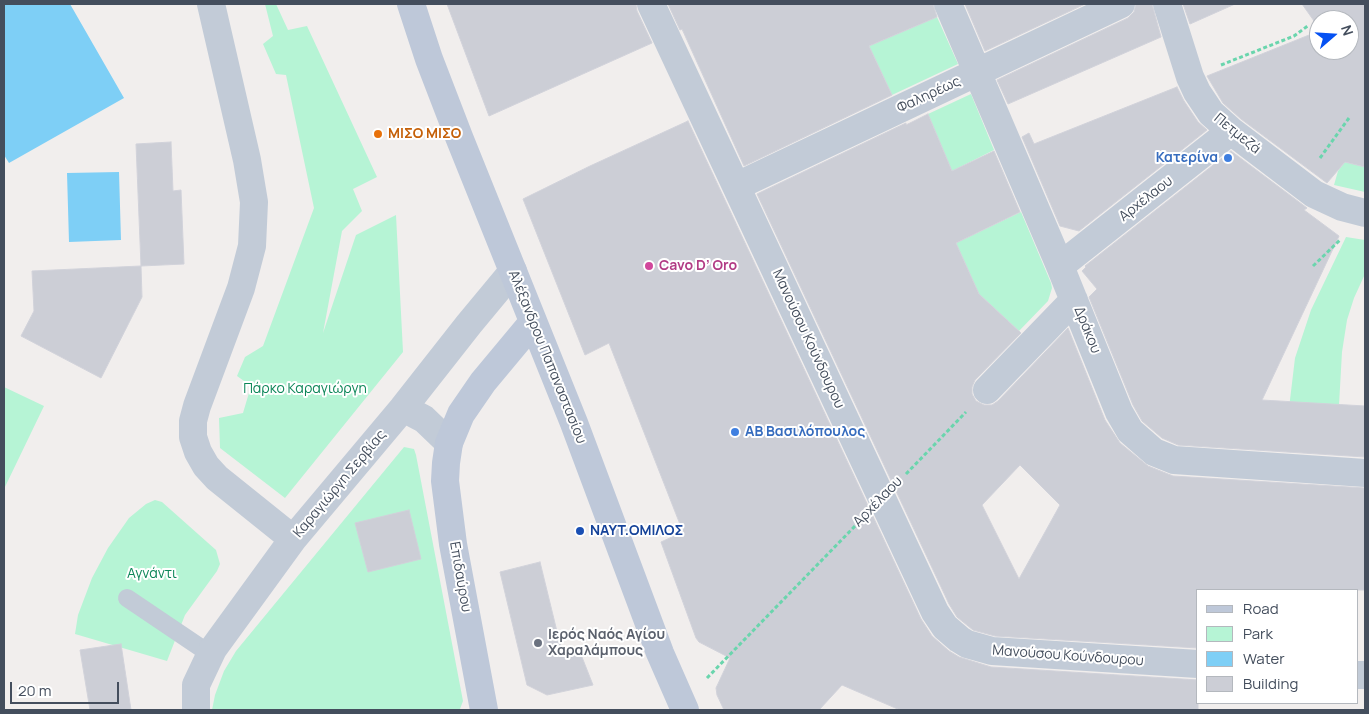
<!DOCTYPE html>
<html>
<head>
<meta charset="utf-8">
<style>
	body { margin:0 }
	#map { position:relative; width:1369px; height:714px; overflow:hidden; background:#f1eeed; font-family:Manrope,sans-serif }
	canvas { display:block }
	.frame { position:absolute; inset:0; border:5px solid #444e5d; pointer-events:none }
	.legend { position:absolute; left:1196px; top:589px; width:162px; height:115px; box-sizing:border-box; background:#fff; border:1px solid #b4b8be; margin:0; padding:6px 9px; list-style:none; font-size:15px; color:#444e5d }
	.legend li { display:flex; align-items:center; gap:10px; height:25px }
	.legend b { width:25px; border:1px solid #b4b8be }
	.north { position:absolute; left:1309px; top:10px; width:50px; height:50px; box-sizing:border-box; background:#fff; border:1px solid #b4b8be; border-radius:50%; rotate:71deg; font-size:14px; font-weight:700; line-height:20px; text-align:center; color:#444e5d }
	.north::after { content:''; display:block; margin:auto; width:18px; height:22px; background:#0551f3; clip-path:polygon(50% 0,100% 100%,50% 72%,0 100%) }
	.scale { position:absolute; left:10px; top:682px; width:109px; height:22px; box-sizing:border-box; border:2px solid #444e5d; border-top:0; padding-left:6px; font-size:15px; line-height:18px; white-space:nowrap; color:#444e5d; -webkit-text-stroke:4px #fff; paint-order:stroke }
</style>
</head>
<body>
<div id="map">
<canvas width="1369" height="714"></canvas>
<div class="frame"></div>
<ul class="legend">
<li><b style="height:6px;background:#bec8d9"></b>Road</li>
<li><b style="height:14px;background:#b6f4d5"></b>Park</li>
<li><b style="height:14px;background:#7ecff6"></b>Water</li>
<li><b style="height:14px;background:#ccced6"></b>Building</li>
</ul>
<div class="north">N</div>
<div class="scale">20 m</div>
</div>
<script>
const context = document.querySelector('canvas').getContext('2d');
context.lineJoin = 'round';
function paint(path, color) { context.fillStyle = color; context.fill(path, 'evenodd'); }
const poly = rows => new Path2D(rows.map(r => 'M' + r).join(''));
function stroke(path, color, width, dash) { context.strokeStyle = color; context.lineWidth = width; context.lineCap = dash ? 'butt' : 'round'; context.setLineDash(dash || []); context.stroke(path); }
function drawText(font, color, halo, rows, align = 'center') {
  context.font = font + ' Manrope,sans-serif'; context.lineWidth = 4; context.setLineDash([]); context.textBaseline = 'middle'; context.strokeStyle = halo; context.fillStyle = color; for (const [text, x, y, turn = 0] of rows) {
    context.save(); context.translate(x, y); context.rotate((+turn || 0) * Math.PI / 180); context.textAlign = isNaN(turn) ? turn : align; if (halo) context.strokeText(text, 0, 0); context.fillText(text, 0, 0); context.restore();
  }
}
const green = poly([
	[265,4,276,4,288,30,307,26,377,177,353,189,362,211,342,231,323,333,356,235,396,215,403,352,285,498,220,448,219,418,243,413,251,386,237,376,245,357,263,346,314,208,286,75,276,74,263,44,273,36],
	[937,17,958,64,892,95,869,46],
	[971,94,994,150,952,171,928,114],
	[1345,162,1365,167,1365,192,1334,185,1338,171],
	[1021,212,1051,283,1052,288,1048,301,1019,331,979,294,956,243],
	[1346,237,1365,240,1365,274,1354,298,1347,320,1342,352,1339,405,1284,450,1295,358,1311,310],
	[4,387,44,406,4,489],
	[404,447,414,449,416,455,463,701,460,709,457,710,212,710,215,695,224,671,236,651],
	[155,500,162,502,216,550,220,564,217,571,185,615,167,661,75,634,78,615,92,578,108,548,129,518,146,504]
]);
const water = poly([
	[4,4,70,4,124,98,9,163,4,155],
	[119,172,121,240,69,242,67,173]
]);
const building = poly([
	[447,4,636,4,637,11,652,43,489,116,447,4],
	[668,4,933,4,937,17,869,46,892,95,744,166,682,29,680,30,668,4],
	[965,4,1085,4,985,51,965,4],
	[1136,4,1152,4,1161,37,1008,104,997,80,1128,18,1134,12,1136,4],
	[1183,4,1235,4,1190,24,1183,4],
	[1302,4,1365,4,1365,167,1345,162,1327,183,1241,119,1223,103,1207,76,1319,31,1319,50,1349,50,1349,20,1319,20,1319,28,1302,4],
	[1177,87,1184,101,1198,122,1207,130,1079,231,1060,226,1022,137,1029,133,1034,144,1177,87],
	[928,114,952,171,994,151,1020,212,956,243,979,294,1021,333,975,380,972,387,972,394,976,401,984,405,992,405,998,401,1068,328,1105,420,1120,443,1148,466,1173,476,1365,488,1365,590,1198,590,1198,648,995,636,973,630,957,617,949,604,757,194,906,123,906,125,928,114],
	[1020,465,1060,505,1019,579,982,505,1020,465],
	[688,121,921,619,932,636,949,651,959,657,991,667,1198,680,1198,710,900,710,842,685,819,710,724,710,717,695,716,688,730,658,699,642,696,638,661,542,683,532,609,343,585,355,523,199,590,166,688,121],
	[171,142,173,191,181,190,184,264,141,266,136,144,171,142],
	[1231,151,1307,208,1304,210,1339,236,1262,400,1365,406,1365,457,1178,445,1162,438,1142,421,1133,405,1089,297,1097,289,1082,271,1086,267,1085,266,1231,151],
	[141,266,142,297,101,378,21,336,34,311,32,271,141,266],
	[409,510,421,559,368,572,355,523,409,510],
	[540,562,563,656,580,652,593,685,547,695,527,685,500,572,540,562],
	[121,644,131,710,90,710,80,650,121,644]
]);
const path = poly([
	[1221,65,1294,36,1309,25],
	[1320,158,1349,118],
	[1313,266,1340,240],
	[906,474,966,412],
	[707,678,858,523]
]);
const lane = poly([
	[127,598,210,654]
]);
const street = poly([
	[211,4,247,160,254,202,252,246,241,288,197,406,193,421,193,437,198,452,206,466,217,478,293,539],
	[651,4,935,612,945,627,959,639,967,644,992,651,1198,664],
	[948,4,1060,266,1119,412,1130,431,1154,452,1174,460,1365,473],
	[1167,4,1190,77,1197,92,1211,113,1231,131,1314,194,1342,207,1365,213],
	[737,186,1121,4],
	[1060,266,1231,131],
	[987,390,1074,300],
	[403,408,424,419,449,443],
	[1358,675,1365,675],
	[196,710,196,685,213,649,293,539,403,408,469,324,513,271]
]);
const secondary = poly([
	[411,4,429,59,459,137,574,423,660,653,685,710],
	[484,710,453,544,445,481,446,463,449,443,461,414,483,382,533,322]
]);
const markers = [
	[378,134,5,"#e8710a"],
	[1228,158,5,"#3f7fe0"],
	[649,266,5,"#d1479c"],
	[735,432,5,"#3f7fe0"],
	[580,531,5,"#1a4fb4"],
	[538,643,5,"#6b7280"]
];
const streetNames = [
	["Φαληρέως",929,95,-25],
	["Πετμεζά",1237,134,39],
	["Αρχέλαου",1146,199,-38],
	["Δράκου",1087,330,68],
	["Μανούσου Κούνδουρου",808,339,65],
	["Αλέξανδρου Παπαναστασίου",547,357,68],
	["Καραγιώργη Σερβίας",340,484,-50],
	["Αρχέλαου",878,502,-46],
	["Επιδαύρου",460,577,80],
	["Μανούσου Κούνδουρου",1068,656,4]
];
const foodNames = [
	["ΜΙΣΟ ΜΙΣΟ",388,134]
];
const shopNames = [
	["Κατερίνα",1218,158],
	["ΑΒ Βασιλόπουλος",745,432,"left"]
];
const hotelNames = [
	["Cavo D’ Oro",659,266]
];
const parkNames = [
	["Πάρκο Καραγιώργη",305,389],
	["Αγνάντι",152,574]
];
const transitNames = [
	["ΝΑΥΤ.ΟΜΙΛΟΣ",590,531]
];
const worshipNames = [
	["Ιερός Ναός Αγίου",548,635],
	["Χαραλάμπους",548,651]
];
paint(green, '#b6f4d5');
paint(water, '#7ecff6');
paint(building, '#ccced6');
stroke(building, '#d1d2da', 1);
stroke(path, '#6ad5ad', 3, [4, 2.5]);
stroke(lane, '#c2cbd7', 18);
stroke(street, '#c2cbd7', 28);
stroke(secondary, '#bec8d9', 28);
for (const [x, y, r, color] of markers) { const dot = new Path2D(); dot.arc(x, y, r, 0, 2 * Math.PI); context.fillStyle = color; context.fill(dot); stroke(dot, '#fff', 2); }
drawText('14px', '#444e5d', '#fff', streetNames);
drawText('bold 14px', '#c56008', '#fff', foodNames, 'left');
drawText('bold 14px', '#366cbe', '#fff', shopNames, 'right');
drawText('bold 14px', '#b23c85', '#fff', hotelNames, 'left');
drawText('14px', '#0c8658', '#fff', parkNames);
drawText('bold 14px', '#164399', '#fff', transitNames, 'left');
drawText('bold 14px', '#5b616d', '#fff', worshipNames, 'left');
</script>
</body>
</html>
